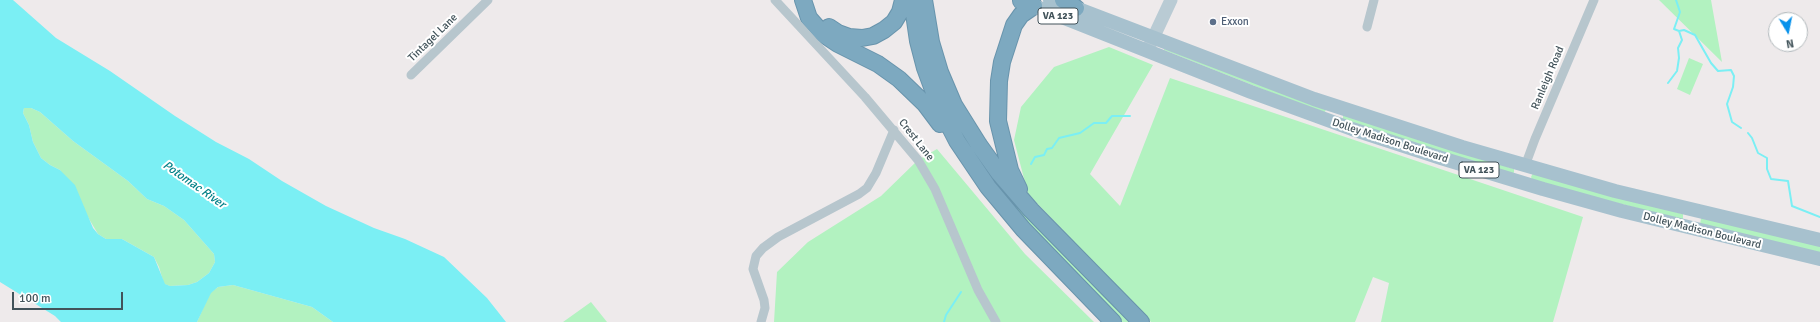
<!DOCTYPE html>
<html>
<head>
<meta charset="utf-8">
<style>
	body { margin:0 }
	#map { position:relative; width:1820px; height:322px; overflow:hidden; background:#eeeaeb; font-family:Signika,sans-serif }
	canvas { display:block }
	.north { position:absolute; left:1768px; top:12px; width:40px; height:40px; box-sizing:border-box; background:#fff; border:1px solid #b3babd; border-radius:50%; rotate:170deg; font-size:11px; font-weight:700; line-height:16px; text-align:center; color:#42535a }
	.north::after { content:''; display:block; margin:auto; width:14px; height:18px; background:#0791eb; clip-path:polygon(50% 0,100% 100%,50% 72%,0 100%) }
	.scale { position:absolute; left:12px; top:292px; width:111px; height:18px; box-sizing:border-box; border:2px solid #42535a; border-top:0; padding-left:5px; font-size:12px; line-height:14px; white-space:nowrap; color:#42535a; -webkit-text-stroke:3px #fff; paint-order:stroke }
</style>
</head>
<body>
<div id="map">
<canvas width="1820" height="322"></canvas>
<div class="north">N</div>
<div class="scale">100 m</div>
</div>
<script>
const context = document.querySelector('canvas').getContext('2d');
context.lineJoin = 'round';
function paint(path, color) { context.fillStyle = color; context.fill(path, 'evenodd'); }
const poly = rows => new Path2D(rows.map(r => 'M' + r).join(''));
function stroke(path, color, width, dash) { context.strokeStyle = color; context.lineWidth = width; context.lineCap = dash ? 'butt' : 'round'; context.setLineDash(dash || []); context.stroke(path); }
function drawText(font, color, halo, rows, align = 'center') {
  context.font = font + ' Signika,sans-serif'; context.lineWidth = 4; context.setLineDash([]); context.textBaseline = 'middle'; context.strokeStyle = halo; context.fillStyle = color; for (const [text, x, y, turn = 0] of rows) {
    context.save(); context.translate(x, y); context.rotate((+turn || 0) * Math.PI / 180); context.textAlign = isNaN(turn) ? turn : align; if (halo) context.strokeText(text, 0, 0); context.fillText(text, 0, 0); context.restore();
  }
}
const green = poly([
	[1659,0,1711,0,1722,62],
	[1109,47,1153,65,1090,174,1120,206,1170,78,1583,217,1553,322,1381,322,1389,283,1373,277,1355,322,1151,322,1028,194,1014,140,1021,107,1054,67],
	[1164,48,1326,109,1325,112,1320,112,1164,50],
	[1689,58,1703,64,1690,95,1677,89],
	[24,108,31,108,40,112,73,141,128,181,147,199,164,206,184,220,214,254,215,262,209,273,197,282,188,285,170,286,164,284,159,267,154,257,122,239,106,239,98,234,60,170,50,165,41,158,33,142,29,125,23,113],
	[946,114,964,129,1136,322,1118,322,1022,221],
	[1343,114,1514,169,1514,172,1513,175,1343,121],
	[937,149,1025,254,1094,322,774,322,777,272,808,242,881,196,918,160],
	[1533,173,1683,214,1683,220,1533,181,1531,177],
	[1701,218,1820,242,1820,254,1700,225],
	[233,285,312,307,333,322,197,322,210,293,218,287],
	[591,302,607,322,563,322]
]);
const water = poly([
	[0,0,13,0,56,38,110,71,175,116,216,142,249,159,282,181,326,206,374,228,405,239,444,257,487,298,506,322,333,322,312,307,233,285,218,287,211,293,197,322,61,322,55,316,0,282],
	[24,108,31,108,40,112,73,141,128,181,147,199,164,206,184,220,214,254,215,262,209,273,197,282,188,285,170,286,165,284,154,257,122,239,106,239,98,234,93,228,75,185,60,170,50,165,41,158,33,142,29,125,23,113]
]);
const stream = poly([
	[1676,0,1680,12,1674,29,1679,31,1684,30,1695,35,1711,63,1718,71,1731,70,1734,76,1733,87,1727,104,1732,122,1741,128],
	[1668,83,1677,71,1679,58,1678,48,1682,40,1679,31],
	[1748,133,1752,138,1758,153,1767,158,1767,169,1771,179,1788,181,1792,206,1820,217],
	[1031,164,1035,157,1044,155,1047,149,1052,148,1059,138,1080,133,1094,123,1106,123,1112,116,1130,116],
	[944,322,946,315,961,292]
]);
const street = poly([
	[775,0,865,97,918,160,935,189,978,290,996,322],
	[1367,27,1374,0],
	[411,75,488,0],
	[1525,166,1535,139,1594,0],
	[761,322,765,308,764,300,753,269,756,256,763,248,778,237,859,194,867,188,876,173,894,130]
]);
const secondary = poly([
	[1149,47,1171,0]
]);
const primary = poly([
	[1050,0,1076,8,1314,99,1462,147,1615,191,1820,240],
	[1024,2,1251,92,1352,129,1441,158,1543,189,1622,211,1820,259]
]);
const highway = poly([
	[803,0,809,18,823,34,838,44,878,64,899,79,925,104,940,124],
	[912,0,918,41,925,68,939,106,957,141,988,187,1023,229,1113,322],
	[924,0,931,42,940,72,954,105,979,145,999,173,1031,210,1141,322],
	[1063,0,1076,8],
	[1021,1,1021,0],
	[829,27,838,33,849,37,862,38,873,36,884,30,894,22,900,12,903,0],
	[1019,189,1010,170,998,121,999,81,1002,62,1014,25,1021,15,1034,6]
]);
const markers = [
	[1213,22,4,"#5c6f8a"]
];
const shields = [
	[1058,16,40],
	[1479,170,40]
];
const shieldNames = [
	["VA 123",1058,16],
	["VA 123",1479,170]
];
const serviceNames = [
	["Exxon",1221,22]
];
const streetNames = [
	["Tintagel Lane",433,38,-44],
	["Ranleigh Road",1548,78,-67],
	["Crest Lane",916,140,52],
	["Dolley Madison Boulevard",1390,141,18],
	["Dolley Madison Boulevard",1702,231,14]
];
const waterNames = [
	["Potomac River",194,185,35]
];
paint(green, '#b2f2c0');
paint(water, '#7beff4');
stroke(stream, '#7beff4', 2);
stroke(highway, '#6894ac', 18);
stroke(street, '#b7c6cd', 9);
stroke(secondary, '#b9cbd4', 13);
stroke(primary, '#a7c1ce', 14);
stroke(highway, '#7da9c0', 16);
for (const [x, y, r, color] of markers) { const dot = new Path2D(); dot.arc(x, y, r, 0, 2 * Math.PI); context.fillStyle = color; context.fill(dot); stroke(dot, '#fff', 1.5); }
for (const [x, y, w] of shields) { const box = new Path2D(); box.roundRect(x - w / 2, y - 8, w, 16, 3); context.fillStyle = '#fff'; context.fill(box); stroke(box, '#42535a', 1); }
drawText('bold 10px', '#42535a', null, shieldNames);
drawText('11px', '#4e5e75', '#fff', serviceNames, 'left');
drawText('11px', '#42535a', '#fff', streetNames);
drawText('italic 12px', '#048288', '#fff', waterNames);
</script>
</body>
</html>
